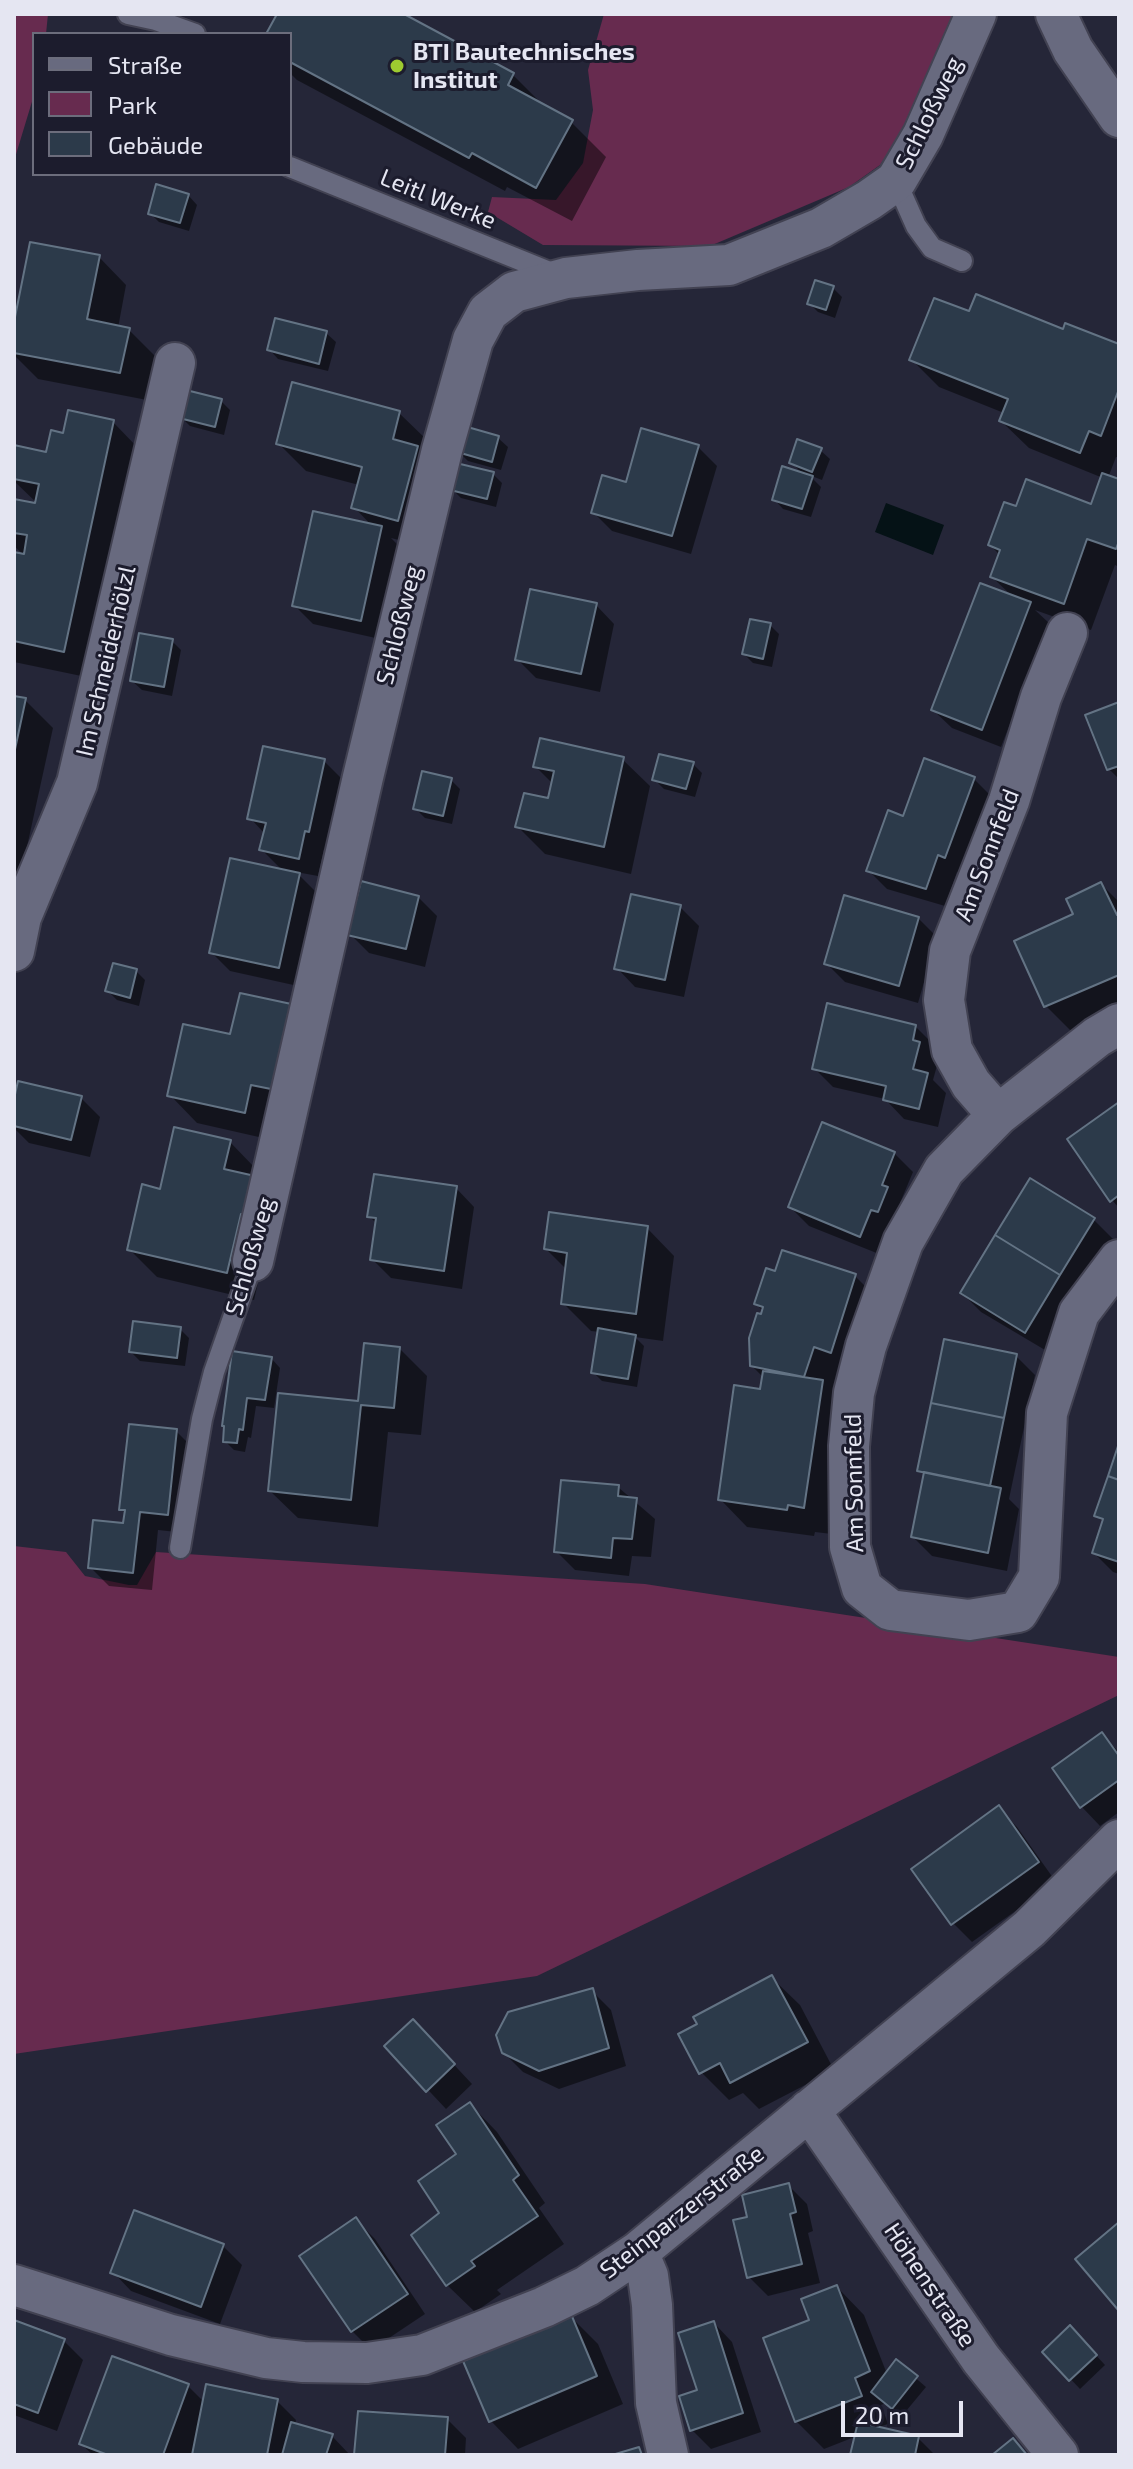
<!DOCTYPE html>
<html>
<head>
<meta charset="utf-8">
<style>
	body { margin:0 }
	#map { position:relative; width:1133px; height:2469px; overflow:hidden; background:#252638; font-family:"Exo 2",sans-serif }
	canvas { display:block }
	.frame { position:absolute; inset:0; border:16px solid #e5e6f2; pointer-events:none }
	.legend { position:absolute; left:32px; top:32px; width:260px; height:144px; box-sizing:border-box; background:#1c1c2d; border:2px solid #6c6d7c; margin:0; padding:10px 14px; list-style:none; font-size:24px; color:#e5e6f2 }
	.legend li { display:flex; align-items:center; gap:16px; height:40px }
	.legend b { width:40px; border:2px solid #6c6d7c }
	.scale { position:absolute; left:841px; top:2401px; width:122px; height:36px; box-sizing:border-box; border:4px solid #e5e6f2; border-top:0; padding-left:10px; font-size:24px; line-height:28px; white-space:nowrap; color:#e5e6f2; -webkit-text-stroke:6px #1c1c2d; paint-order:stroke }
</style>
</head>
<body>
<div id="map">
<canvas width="1133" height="2469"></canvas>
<div class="frame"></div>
<ul class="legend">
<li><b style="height:10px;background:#686a7f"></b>Straße</li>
<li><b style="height:22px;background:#672b4f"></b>Park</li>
<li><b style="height:22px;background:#2c3a4a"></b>Gebäude</li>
</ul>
<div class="scale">20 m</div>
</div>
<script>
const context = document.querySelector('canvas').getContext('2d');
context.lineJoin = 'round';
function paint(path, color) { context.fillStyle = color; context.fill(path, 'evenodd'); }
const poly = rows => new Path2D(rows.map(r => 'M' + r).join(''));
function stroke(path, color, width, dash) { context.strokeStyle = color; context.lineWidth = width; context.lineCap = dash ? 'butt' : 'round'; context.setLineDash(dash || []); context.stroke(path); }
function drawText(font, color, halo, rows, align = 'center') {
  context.font = font + ' "Exo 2",sans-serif'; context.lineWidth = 6; context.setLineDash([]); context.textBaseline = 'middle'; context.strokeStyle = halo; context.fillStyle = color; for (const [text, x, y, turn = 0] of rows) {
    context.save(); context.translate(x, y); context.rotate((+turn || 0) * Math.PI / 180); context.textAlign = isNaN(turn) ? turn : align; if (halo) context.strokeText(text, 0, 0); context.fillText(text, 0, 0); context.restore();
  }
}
const green = poly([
	[14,14,48,14,46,34,34,34,34,95,14,161],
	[604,14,961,14,909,122,880,165,849,187,710,246,543,245,488,212,492,197,556,200,583,163,593,110,588,70],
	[14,1546,66,1552,85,1576,129,1585,137,1585,156,1552,645,1584,1119,1657,1119,1695,537,1976,14,2054]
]);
const water = poly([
	[886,503,944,525,933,555,875,532]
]);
const shadow = poly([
	[279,14,399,14,513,75,546,108,571,122,606,157,572,221,507,187,505,191,297,80,290,73,290,34,268,34],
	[188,195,197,205,189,231,159,222,150,213],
	[99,257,126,285,118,328,129,330,156,357,147,400,38,379,14,355,14,332],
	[833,288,842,297,835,318,818,312,809,303],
	[970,314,1064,331,1119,346,1119,458,1116,457,1108,478,1119,481,1119,567,1115,565,1091,630,1035,610,1049,623,1001,747,952,728,933,710,1014,598,992,577,1000,555,990,545,1017,509,1093,506,1103,478,1029,448,1001,421,1004,413,939,387,912,360],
	[326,333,336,342,328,371,278,359,269,349],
	[221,401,230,410,224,435,190,426,181,417],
	[399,413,427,440,426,547,391,538,400,547,380,639,313,624,294,605,372,526,354,507,359,485,306,471,278,443],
	[113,422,140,450,91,678,14,662,14,554,25,556,14,546,14,501,40,506,14,481,14,458,48,455,64,435],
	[498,438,508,447,501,470,468,461,459,452],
	[698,447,717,466,691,554,612,531,593,512,627,484],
	[820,450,830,459,822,480,809,475,821,487,811,517,783,509,774,499,804,475,791,462],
	[493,474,502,483,496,507,461,498,452,489],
	[596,605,614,624,600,692,536,678,517,659],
	[770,625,779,634,772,667,753,663,744,654],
	[172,641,181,650,172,696,142,690,132,681],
	[14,698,25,700,53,728,14,906],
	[1119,704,1119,779,1109,769],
	[622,759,650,786,631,874,545,854,518,827,549,801,553,784,535,766],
	[324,761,343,780,328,850,324,849,318,876,296,872,318,894,298,986,230,971,211,952,284,872,262,850,265,834,250,818],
	[693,764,702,773,695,797,664,789,655,780],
	[974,779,993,798,964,875,957,872,945,906,887,889,868,870,904,819],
	[451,780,460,789,452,824,425,818,415,808],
	[1101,884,1119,902,1119,1013,1073,1033,1046,1006,1076,914],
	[418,897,437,916,425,967,369,953,350,934],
	[680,907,699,926,684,997,635,987,617,968],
	[918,918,937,937,918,1003,845,982,826,963],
	[136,971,145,980,139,1006,117,1000,108,991],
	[295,1007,272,1140,197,1123,170,1095,232,1037],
	[915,1026,934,1045,932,1056,938,1062,933,1080,946,1093,938,1127,904,1119,885,1099,833,1087,814,1068],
	[81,1098,100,1117,90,1157,29,1143,14,1128,14,1107],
	[1119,1105,1119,1208,1112,1200],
	[230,1142,257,1170,268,1241,254,1300,157,1277,129,1249,161,1191],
	[894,1153,913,1172,900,1203,906,1208,879,1254,809,1226,790,1207],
	[456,1188,474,1207,462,1289,391,1278,372,1259,377,1224,369,1216],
	[1094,1220,1113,1239,1045,1350,981,1312,962,1293],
	[647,1228,674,1256,663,1341,635,1337,644,1346,637,1387,602,1381,593,1372,600,1332,591,1331,563,1303,567,1270,546,1249],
	[855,1276,883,1304,832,1534,815,1532,814,1536,747,1527,720,1499,762,1391,764,1378,752,1366,764,1312,756,1304],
	[180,1329,189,1338,185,1366,140,1361,131,1352],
	[399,1348,427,1376,421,1435,388,1432,378,1527,298,1518,270,1491,360,1404],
	[1016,1356,1035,1375,1009,1499,1019,1509,1007,1571,932,1556,913,1537,926,1477,919,1470],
	[271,1358,280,1368,274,1408,256,1406,251,1438,248,1437,245,1452,234,1450,225,1441,226,1427],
	[176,1431,195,1450,186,1533,158,1530,152,1590,109,1586,90,1567,125,1525,126,1514,121,1509],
	[1119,1449,1119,1574,1113,1572,1094,1553,1104,1523,1097,1516],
	[618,1487,655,1519,651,1557,632,1556,629,1576,575,1570,556,1551],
	[1102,1735,1119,1752,1119,1812,1100,1826,1082,1807],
	[998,1808,1017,1827,1056,1882,972,1942,953,1923],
	[772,1978,800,2005,834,2070,759,2109,743,2093,729,2100,701,2072],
	[592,1991,611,2010,626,2066,559,2089,523,2072,503,2052],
	[431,2040,472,2084,446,2109,387,2046],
	[470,2104,497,2132,545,2203,539,2208,564,2244,497,2290,501,2294,475,2312,447,2285,459,2154],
	[788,2185,807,2204,813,2231,808,2233,820,2283,768,2296,749,2277,750,2218],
	[356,2220,375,2239,425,2314,371,2350,352,2331],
	[223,2246,242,2265,220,2324,131,2291,113,2272],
	[837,2287,864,2315,887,2374,897,2362,926,2387,902,2416,886,2403,881,2405,888,2424,876,2428,918,2438,935,2455,852,2455,857,2436,824,2449,796,2421,812,2322],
	[571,2317,598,2344,623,2404,518,2449,491,2421],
	[14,2322,64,2341,83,2360,57,2431,14,2415],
	[714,2323,732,2342,761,2432,711,2449,692,2430],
	[1079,2337,1105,2365,1080,2389,1045,2352],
	[188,2386,204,2402,277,2401,296,2420,295,2425,332,2436,350,2455,93,2455,81,2444],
	[447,2419,466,2438,465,2455,356,2455]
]);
const building = poly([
	[277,14,404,14,514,73,508,85,573,120,536,188,472,153,469,158,290,62,290,34,266,34,277,14],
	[156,184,189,194,180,223,148,214,156,184],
	[30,242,100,255,87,319,130,328,120,373,14,353,14,322,30,242],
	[815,280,834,286,826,310,807,304,815,280],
	[976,294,1063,329,1065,323,1119,344,1119,389,1101,436,1089,431,1080,453,999,421,1008,399,909,360,934,298,969,311,976,294],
	[275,318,327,331,319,364,267,350,275,318],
	[292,382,400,411,393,439,418,446,398,521,351,508,362,467,276,444,292,382],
	[186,390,222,399,215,427,179,418,186,390],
	[68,410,114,420,64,652,14,641,14,552,24,554,27,535,14,533,14,499,35,503,39,484,14,479,14,445,46,452,51,430,63,433,68,410],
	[464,426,499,436,492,462,457,452,464,426],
	[641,428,699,445,672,536,591,513,602,475,626,482,641,428],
	[797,439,822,448,812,472,789,463,797,439],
	[456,463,494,472,487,499,450,490,456,463],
	[782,466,813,476,802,509,772,500,782,466],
	[1102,473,1119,479,1119,541,1116,549,1087,539,1064,604,990,577,1000,550,988,545,1004,502,1016,506,1026,479,1091,504,1102,473],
	[313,511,382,526,361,621,292,606,313,511],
	[980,583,1031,602,982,730,931,710,980,583],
	[530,589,597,603,581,674,515,660,530,589],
	[750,619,771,623,763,659,742,654,750,619],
	[139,633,173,639,164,687,130,681,139,633],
	[14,696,26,698,14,754,14,696],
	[1119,702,1119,766,1107,770,1085,715,1119,702],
	[540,738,624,757,604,847,515,827,524,793,548,798,554,771,533,767,540,738],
	[263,746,325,759,309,832,305,831,299,859,259,850,266,823,247,819,263,746],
	[659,754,694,762,686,789,652,780,659,754],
	[924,758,975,777,945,858,938,855,926,889,866,871,888,810,903,816,924,758],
	[422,771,452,778,443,816,413,809,422,771],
	[230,858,300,873,279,968,209,953,230,858],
	[361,881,419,896,406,949,347,935,361,881],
	[1101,882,1117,915,1119,914,1119,975,1044,1007,1014,941,1073,914,1066,899,1101,882],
	[631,894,681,905,665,980,614,969,631,894],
	[844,895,919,917,899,986,824,964,844,895],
	[113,963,137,969,130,998,105,991,113,963],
	[240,993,296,1005,276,1090,251,1085,245,1113,167,1096,183,1024,230,1034,240,993],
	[827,1003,916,1025,913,1040,920,1042,913,1069,928,1073,919,1109,883,1100,886,1086,812,1069,827,1003],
	[18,1081,82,1096,71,1140,14,1126,14,1099,18,1081],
	[1119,1102,1119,1195,1110,1202,1067,1139,1119,1102],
	[822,1122,895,1152,882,1185,888,1187,878,1212,871,1210,860,1237,788,1207,822,1122],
	[174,1127,231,1140,224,1169,255,1176,246,1215,241,1214,227,1273,127,1250,142,1184,160,1189,174,1127],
	[374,1174,457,1186,444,1271,370,1260,376,1218,367,1217,374,1174],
	[1030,1178,1095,1218,1060,1275,995,1235,1030,1178],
	[549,1212,648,1226,636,1314,561,1304,567,1253,544,1249,549,1212],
	[995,1235,1060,1275,1025,1333,960,1293,995,1235],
	[782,1250,856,1274,831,1353,814,1347,804,1377,750,1366,749,1338,757,1313,761,1314,763,1307,754,1304,766,1268,775,1271,782,1250],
	[133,1321,181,1327,177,1358,129,1352,133,1321],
	[598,1328,636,1335,628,1379,591,1373,598,1328],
	[944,1339,1017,1354,1004,1418,931,1403,944,1339],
	[364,1343,400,1347,394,1408,361,1405,351,1500,268,1491,278,1393,358,1401,364,1343],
	[232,1351,272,1357,265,1400,247,1398,243,1430,239,1429,237,1443,223,1442,224,1426,222,1426,232,1351],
	[763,1371,823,1380,804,1508,788,1505,787,1510,718,1500,734,1385,760,1389,763,1371],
	[931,1403,1004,1418,990,1486,917,1471,931,1403],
	[129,1424,177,1429,168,1515,140,1512,133,1573,88,1568,93,1520,123,1523,125,1510,119,1510,129,1424],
	[1119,1443,1119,1480,1108,1476,1119,1443],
	[924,1472,1001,1488,988,1553,911,1537,924,1472],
	[1108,1476,1119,1480,1119,1562,1092,1553,1103,1519,1094,1516,1108,1476],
	[561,1480,619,1485,618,1496,637,1498,632,1539,613,1538,611,1558,554,1552,561,1480],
	[1102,1732,1119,1756,1119,1780,1080,1808,1052,1768,1102,1732],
	[999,1805,1039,1862,951,1925,911,1869,999,1805],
	[772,1975,808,2042,730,2083,720,2063,699,2074,678,2034,697,2024,693,2017,772,1975],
	[593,1988,609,2048,539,2071,502,2053,496,2035,508,2012,593,1988],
	[413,2019,455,2064,426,2092,384,2046,413,2019],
	[470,2102,519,2175,513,2180,538,2216,471,2261,475,2266,446,2286,411,2235,439,2213,418,2181,456,2154,436,2125,470,2102],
	[789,2183,796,2212,790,2214,802,2264,747,2278,733,2220,747,2217,742,2195,789,2183],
	[134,2210,224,2244,201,2307,110,2273,134,2210],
	[356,2217,408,2294,351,2332,299,2256,356,2217],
	[1119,2222,1119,2311,1075,2259,1119,2222],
	[837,2285,870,2371,855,2378,862,2396,795,2422,763,2338,809,2320,801,2299,837,2285],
	[571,2314,597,2376,489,2422,463,2361,571,2314],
	[14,2320,65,2339,38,2413,14,2404,14,2320],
	[714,2321,743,2413,690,2431,679,2396,697,2390,678,2333,714,2321],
	[1070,2325,1097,2355,1069,2381,1042,2352,1070,2325],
	[112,2356,189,2384,163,2455,108,2455,79,2444,112,2356],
	[896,2359,918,2376,892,2409,871,2392,896,2359],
	[206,2384,278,2399,267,2455,192,2455,206,2384],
	[358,2411,448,2417,445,2455,354,2455,358,2411],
	[291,2422,333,2434,326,2455,282,2455,291,2422],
	[858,2422,919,2436,915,2455,850,2455,858,2422],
	[1013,2438,1027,2455,992,2455,1013,2438],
	[639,2447,642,2455,612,2455,639,2447]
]);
const service = poly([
	[128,14,156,20,195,34],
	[290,167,557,275],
	[896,181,916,226,932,248,962,261],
	[180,1548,202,1419,214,1372,253,1261]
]);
const minor = poly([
	[1056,14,1073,50,1119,117],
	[1067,633,1041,697,1009,801,950,951,944,1000,952,1050,971,1084,998,1115,1097,1037,1119,1024],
	[14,951,21,917,77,783,175,363],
	[998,1115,944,1170,903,1242,866,1346,854,1393,849,1446,850,1547,862,1588,890,1610,969,1620,1018,1612,1039,1577,1047,1413,1079,1313,1119,1260],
	[253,1261,363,777,442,450,473,340,488,312,514,292,566,278,638,270,729,265,821,228,869,200,896,181,923,135,976,14],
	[809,2110,981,2359,1058,2455],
	[638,2252,648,2276,652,2305,656,2403,668,2455],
	[14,2285,171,2335,266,2358,303,2362,367,2363,422,2355,544,2307,587,2286,638,2252,1029,1929,1119,1840]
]);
const markers = [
	[397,66,8,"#9dca30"]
];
const poiNames = [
	["BTI Bautechnisches",413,52],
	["Institut",413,80]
];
const streetNames = [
	["Schloßweg",929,113,-64],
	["Leitl Werke",438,199,22],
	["Schloßweg",399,625,-76],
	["Im Schneiderhölzl",106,661,-77],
	["Am Sonnfeld",987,855,-69],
	["Schloßweg",250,1256,-74],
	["Am Sonnfeld",854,1483,-91],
	["Steinparzerstraße",682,2212,-38],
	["Höhenstraße",930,2285,56]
];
paint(green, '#672b4f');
paint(water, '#051216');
paint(shadow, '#0007');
paint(building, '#2c3a4a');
stroke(building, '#637384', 2);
stroke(service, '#424252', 24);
stroke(minor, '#424252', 44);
stroke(service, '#686a7f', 20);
stroke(minor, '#686a7f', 40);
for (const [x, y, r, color] of markers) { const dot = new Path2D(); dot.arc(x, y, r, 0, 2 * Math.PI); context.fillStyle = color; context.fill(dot); stroke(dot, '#1c1c2d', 3); }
drawText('bold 24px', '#e5e6f2', '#1c1c2d', poiNames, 'left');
drawText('24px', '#e5e6f2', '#1c1c2d', streetNames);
</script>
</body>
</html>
